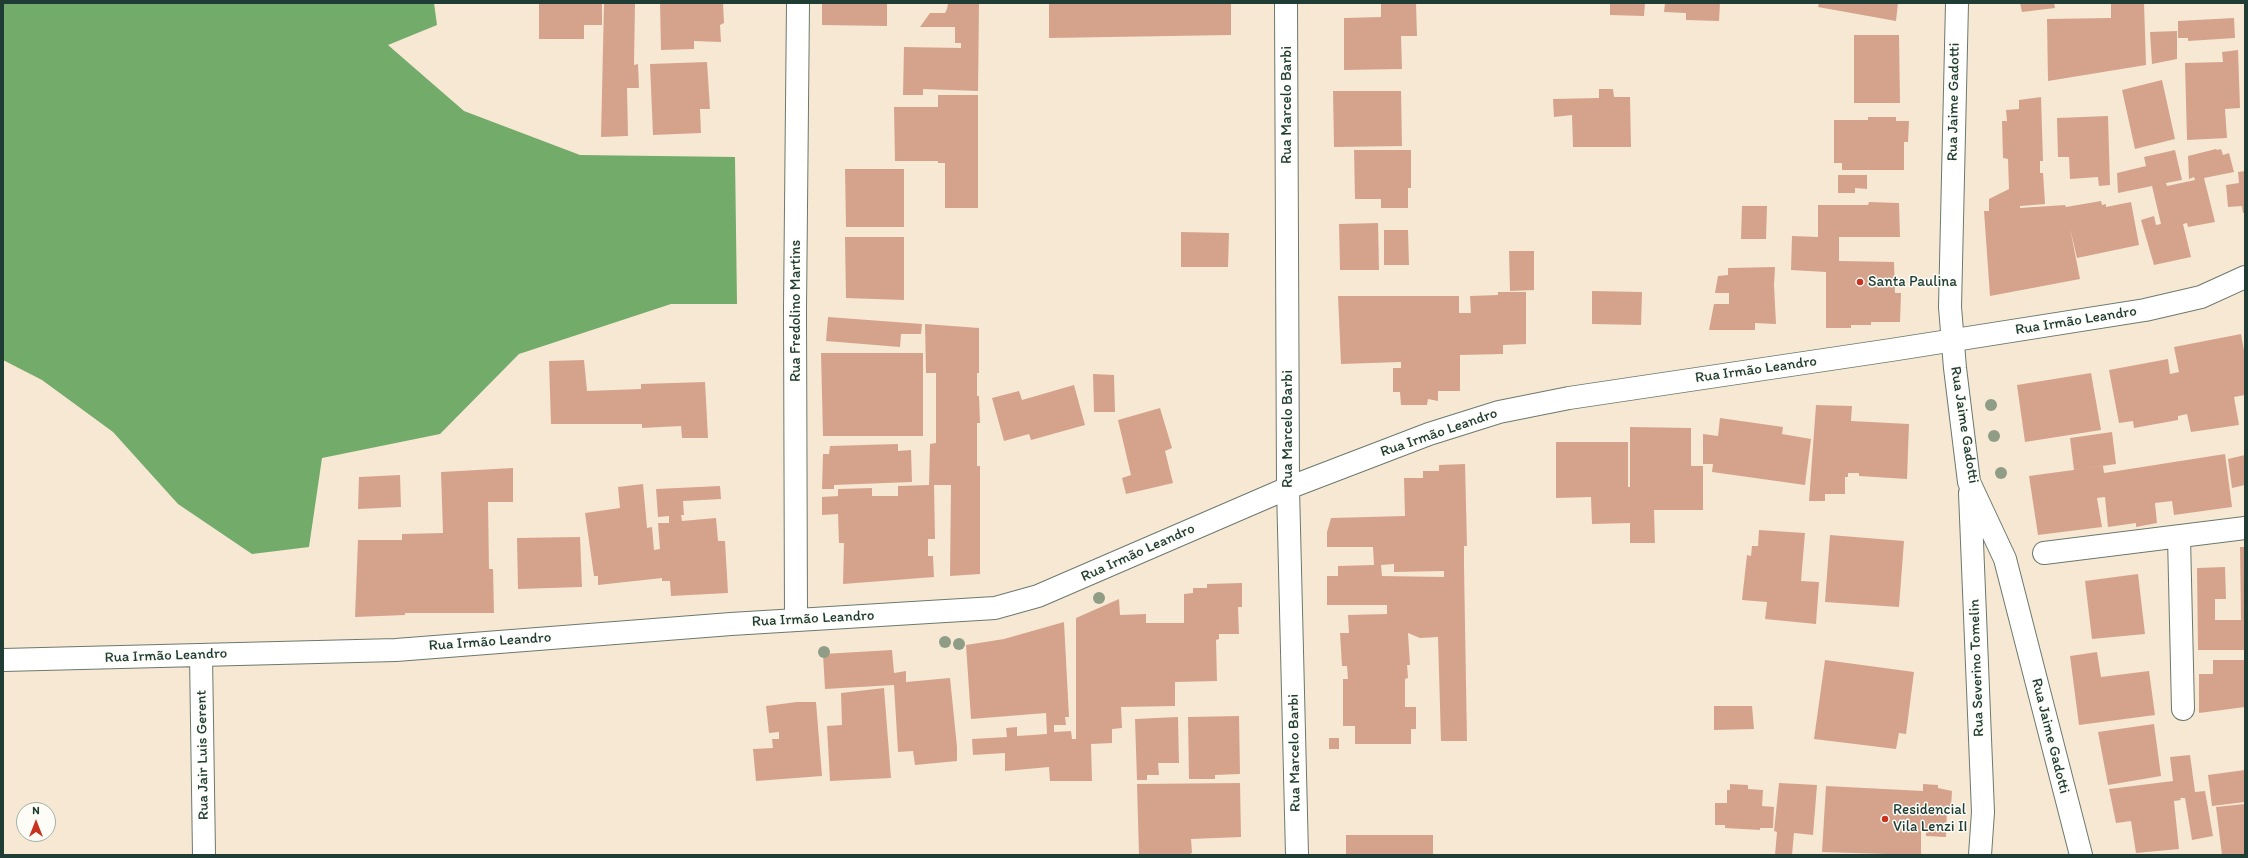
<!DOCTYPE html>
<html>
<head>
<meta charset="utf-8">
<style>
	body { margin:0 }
	#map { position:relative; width:2248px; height:858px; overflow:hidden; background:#f7e8d4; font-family:Itim,sans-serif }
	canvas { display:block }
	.frame { position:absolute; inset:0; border:4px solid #1f3d34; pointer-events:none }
	.north { position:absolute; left:16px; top:802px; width:40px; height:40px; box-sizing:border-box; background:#fdfcf7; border:1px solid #a4b0a9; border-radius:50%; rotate:0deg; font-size:11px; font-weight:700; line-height:16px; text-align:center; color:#1f3d34 }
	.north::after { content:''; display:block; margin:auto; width:14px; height:18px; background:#c8321e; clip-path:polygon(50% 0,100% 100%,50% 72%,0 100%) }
</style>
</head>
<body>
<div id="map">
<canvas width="2248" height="858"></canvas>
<div class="frame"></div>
<div class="north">N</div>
</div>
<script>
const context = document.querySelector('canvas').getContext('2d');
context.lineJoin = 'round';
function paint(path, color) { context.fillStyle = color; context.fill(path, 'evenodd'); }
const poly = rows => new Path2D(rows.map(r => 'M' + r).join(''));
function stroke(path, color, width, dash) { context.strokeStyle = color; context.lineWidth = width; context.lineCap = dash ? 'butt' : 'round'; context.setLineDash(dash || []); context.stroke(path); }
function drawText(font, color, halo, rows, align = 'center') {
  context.font = font + ' Itim,sans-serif'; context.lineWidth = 3; context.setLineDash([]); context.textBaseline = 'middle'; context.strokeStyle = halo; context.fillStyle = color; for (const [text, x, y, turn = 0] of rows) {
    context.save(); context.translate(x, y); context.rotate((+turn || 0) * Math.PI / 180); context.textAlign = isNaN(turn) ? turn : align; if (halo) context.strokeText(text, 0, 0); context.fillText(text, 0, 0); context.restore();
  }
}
const forest = poly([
	[3,3,434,3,437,25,388,45,464,111,580,155,735,157,737,304,671,304,519,354,440,434,322,458,309,547,252,554,178,504,113,432,42,380,3,360]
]);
const building = poly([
	[539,3,602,3,602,25,584,25,584,39,539,39],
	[604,3,635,3,634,65,638,64,639,88,627,88,628,136,601,137],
	[660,3,723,3,724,23,720,25,721,42,694,41,694,49,661,50],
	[822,3,887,3,887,26,822,25],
	[931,3,979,3,978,91,923,89,923,95,903,95,904,47,961,48,961,43,955,43,955,27,920,27,930,13,945,13,947,9,948,4],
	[1049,3,1231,3,1231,35,1049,38],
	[1381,3,1416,3,1417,36,1401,36,1402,69,1344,70,1344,18,1381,17],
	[1610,3,1645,3,1644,16,1610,15],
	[1665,3,1720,3,1719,21,1686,20,1686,13,1664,12],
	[1819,3,1898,3,1896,21,1818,7],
	[2020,3,2054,3,2055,8,2022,12],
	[2111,3,2144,3,2146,65,2048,81,2047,19,2111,18],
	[2234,18,2235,38,2188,41,2188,38,2178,38,2178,21],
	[2177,31,2177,59,2152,64,2150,32],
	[1854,35,1899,35,1900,103,1854,103],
	[2238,50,2240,108,2225,109,2227,138,2187,140,2185,63,2223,62,2222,52],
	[707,62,710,109,700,109,701,133,653,135,650,64],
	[2162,80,2175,139,2135,149,2122,90],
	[1599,89,1613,89,1614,97,1630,97,1631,147,1573,147,1572,115,1554,117,1553,99,1599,98],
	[1333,91,1401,91,1402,146,1334,147],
	[938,95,978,95,978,208,945,208,945,163,938,163,938,161,895,161,894,107,938,107],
	[2041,97,2043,161,2040,161,2040,173,2043,173,2045,204,2020,206,2020,208,2065,205,2066,207,2101,201,2102,205,2106,204,2106,207,2131,202,2139,245,2077,258,2070,228,2080,279,1990,296,1984,211,1989,211,1989,199,2009,189,2008,159,2003,158,2002,121,2007,121,2006,110,2019,109,2019,100],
	[2108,116,2110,185,2099,186,2098,177,2070,179,2069,157,2058,157,2057,118],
	[1868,117,1896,117,1896,121,1909,121,1908,142,1904,142,1904,170,1842,170,1842,163,1834,163,1834,120,1868,120],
	[2216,149,2217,150,2221,149,2223,155,2229,153,2234,172,2204,178,2215,222,2188,227,2187,223,2183,224,2191,257,2154,265,2141,220,2154,216,2156,225,2161,224,2152,186,2118,193,2117,173,2146,166,2144,157,2175,150,2182,180,2166,183,2167,186,2195,180,2194,177,2189,179,2188,156],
	[1354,150,1411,150,1411,188,1408,188,1408,208,1381,208,1381,199,1355,199],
	[845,169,904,169,904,227,846,227],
	[2245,171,2245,213,2243,213,2242,206,2228,207,2226,185,2239,183,2238,172],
	[1838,175,1867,175,1867,189,1855,188,1855,193,1838,193],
	[1869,202,1899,203,1900,237,1839,237,1839,261,1894,262,1895,293,1901,293,1900,322,1871,322,1871,325,1851,325,1851,328,1826,328,1826,272,1791,270,1792,236,1818,237,1818,205,1868,205],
	[1742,206,1767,206,1766,239,1741,239],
	[1378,223,1379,270,1340,270,1339,224],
	[1384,230,1408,230,1409,265,1384,265],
	[1181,232,1229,233,1228,267,1181,267],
	[845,237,904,237,904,300,846,298],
	[1509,251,1534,251,1534,290,1510,291],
	[1775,267,1774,285,1776,324,1755,323,1755,330,1709,330,1714,304,1729,304,1729,293,1715,293,1718,276,1728,275,1728,268],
	[1592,291,1642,292,1641,325,1592,324],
	[1498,292,1526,292,1526,344,1503,345,1503,354,1460,355,1460,391,1438,391,1438,401,1428,399,1427,405,1401,405,1400,392,1393,392,1393,368,1401,368,1401,362,1341,364,1338,296,1459,296,1459,313,1471,313,1470,296,1498,295],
	[828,317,922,324,921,334,901,334,900,347,826,341],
	[925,324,979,328,979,373,977,373,977,396,979,396,980,423,977,423,977,466,980,466,980,574,950,576,951,485,934,485,935,539,928,539,928,556,933,556,934,577,843,584,844,543,839,543,838,514,822,515,822,497,838,496,838,489,872,488,872,496,898,496,898,486,929,485,930,444,936,443,936,373,926,373],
	[2241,334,2245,356,2245,395,2234,397,2239,425,2191,432,2187,414,2178,416,2178,420,2134,428,2133,421,2119,423,2109,370,2168,359,2170,374,2179,372,2174,347],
	[821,353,923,353,923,436,823,436],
	[584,360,587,391,641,389,641,384,705,382,708,438,682,438,681,426,642,428,642,424,551,424,549,361],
	[2091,373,2101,430,2025,442,2017,385],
	[1093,374,1114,375,1115,412,1094,412],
	[1074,385,1085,425,1031,440,1029,434,1004,441,992,398,1019,391,1022,400],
	[1816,405,1852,406,1851,421,1909,424,1907,479,1859,476,1859,473,1848,473,1848,477,1845,477,1845,494,1825,494,1825,501,1809,501],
	[1160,408,1172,448,1165,451,1173,483,1126,494,1122,478,1131,475,1118,420],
	[1720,418,1783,427,1782,434,1811,439,1805,485,1712,472,1713,464,1703,464,1703,434,1718,436],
	[1630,427,1691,428,1691,466,1703,466,1703,510,1654,510,1655,543,1630,543,1630,523,1592,524,1591,497,1556,498,1556,442,1628,442,1628,487,1630,487],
	[2112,432,2116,464,2074,470,2070,438],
	[898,444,898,451,911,450,912,482,834,485,834,489,822,489,823,454,829,454,830,446],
	[2225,454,2232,507,2174,515,2172,501,2155,503,2157,523,2136,527,2136,523,2108,527,2105,497,2097,498,2102,527,2038,535,2029,476,2103,466,2104,473],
	[2245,455,2245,485,2232,488,2228,459],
	[1465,464,1467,546,1464,546,1464,566,1467,741,1441,741,1438,637,1420,638,1408,633,1410,665,1407,665,1408,678,1405,679,1405,707,1416,707,1416,729,1411,729,1411,744,1355,744,1355,726,1343,726,1343,679,1348,679,1347,666,1342,666,1340,633,1349,633,1348,615,1387,614,1387,605,1327,605,1327,576,1338,576,1338,566,1374,565,1373,547,1327,547,1327,532,1331,518,1405,516,1404,478,1423,478,1423,471,1439,471,1439,465],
	[1394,564,1394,572,1444,571,1444,577,1382,576,1381,565],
	[513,468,513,502,488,502,489,569,493,569,494,613,405,613,405,615,355,617,358,540,402,540,402,534,443,533,441,472],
	[400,475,401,507,358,509,359,477],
	[643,484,647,528,652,527,654,550,660,549,658,523,669,523,669,516,658,517,656,489,720,486,721,499,683,501,684,515,681,515,682,521,716,518,718,541,725,541,728,593,671,596,670,581,662,581,662,578,598,585,598,576,594,576,585,513,620,508,618,487],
	[1759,530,1805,533,1801,581,1819,582,1816,624,1765,619,1767,602,1742,600,1747,555,1751,556,1752,546,1758,546],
	[1830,535,1904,541,1899,607,1825,602],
	[580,537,582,587,518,589,517,538],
	[2240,547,2245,547,2245,650,2198,650,2197,568,2225,567,2226,599,2215,599,2215,620,2241,620],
	[2138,574,2145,634,2092,639,2085,581],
	[1242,583,1242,607,1238,607,1239,634,1219,634,1219,639,1216,640,1217,681,1175,682,1175,706,1121,707,1122,728,1112,729,1112,743,1091,744,1092,781,1050,781,1049,767,1005,771,1005,753,973,755,972,739,1007,737,1006,728,1017,727,1017,736,1047,734,1046,713,971,719,966,645,1004,639,1064,622,1069,717,1065,717,1066,725,1054,725,1054,732,1071,731,1072,739,1076,739,1076,618,1119,599,1120,615,1146,614,1146,623,1184,623,1184,594,1193,593,1193,588,1207,588,1207,584],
	[892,650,894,673,906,671,906,682,950,678,957,747,957,761,915,765,913,751,898,752,894,685,825,689,823,654],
	[2097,652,2101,677,2149,671,2155,715,2079,725,2070,656],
	[1825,660,1914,672,1906,734,1899,733,1896,749,1814,739],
	[2213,660,2245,660,2245,707,2199,713,2199,674,2213,674],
	[884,688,891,778,830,781,827,726,842,725,841,693],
	[797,702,816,702,822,776,756,781,753,749,773,748,772,739,779,739,779,732,769,733,766,706],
	[1714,706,1752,706,1754,729,1714,730],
	[1239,716,1240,774,1215,775,1215,779,1189,779,1188,717],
	[1178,717,1179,763,1158,763,1159,775,1147,775,1147,780,1137,780,1135,719],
	[2154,724,2161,776,2108,785,2098,732],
	[1329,738,1339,738,1339,749,1329,749],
	[2190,755,2195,792,2205,791,2213,836,2192,840,2185,798,2180,798,2181,800,2174,801,2179,849,2136,853,2131,821,2116,823,2109,789,2173,781,2170,757],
	[2245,770,2245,802,2212,806,2208,775],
	[1240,783,1241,837,1191,839,1192,853,1187,855,1139,855,1137,784],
	[1779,783,1817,785,1813,835,1794,833,1792,855,1775,855,1777,832,1774,831],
	[1730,784,1748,785,1748,789,1763,790,1762,806,1774,807,1773,828,1760,828,1760,830,1725,828,1725,825,1715,825,1715,803,1727,803,1727,790,1730,790],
	[1923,784,1938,785,1938,788,1952,791,1951,807,1947,807,1946,837,1926,836,1926,830,1921,830,1921,855,1822,852,1826,786,1923,791],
	[2245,804,2245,855,2222,855,2216,807],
	[1346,835,1433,835,1433,855,1346,855]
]);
const minor = poly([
	[1957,3,1950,307,1955,368,1969,482,2005,559,2081,855],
	[1970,493,1983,812,1980,855],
	[2179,537,2183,709],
	[2044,553,2245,528],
	[796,619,795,309,798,3],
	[201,655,204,855],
	[3,660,396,650,731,624,995,608,1038,596,1288,488]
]);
const tertiary = poly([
	[1286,3,1288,488,1297,855],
	[1288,488,1429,434,1499,412,1569,398,1891,350,2145,310,2201,297,2245,277]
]);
const trees = [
	[1991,405],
	[1994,436],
	[2001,473],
	[1099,598],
	[945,642],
	[959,644],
	[824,652]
];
const markers = [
	[1860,282,4,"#c8321e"],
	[1885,819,4,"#c8321e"]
];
const streetNames = [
	["Rua Jaime Gadotti",1954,102,-89],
	["Rua Marcelo Barbi",1287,105,-90],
	["Rua Fredolino Martins",796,311,-90],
	["Rua Irmão Leandro",2076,321,-9],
	["Rua Irmão Leandro",1756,370,-8],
	["Rua Jaime Gadotti",1964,425,81],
	["Rua Marcelo Barbi",1288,429,-90],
	["Rua Irmão Leandro",1439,433,-19],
	["Rua Irmão Leandro",1138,553,-24],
	["Rua Irmão Leandro",813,619,-3],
	["Rua Irmão Leandro",490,642,-4],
	["Rua Irmão Leandro",166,656,-2],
	["Rua Severino Tomelin",1977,668,-92],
	["Rua Jaime Gadotti",2050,736,76],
	["Rua Marcelo Barbi",1295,753,-91],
	["Rua Jair Luis Gerent",203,755,-91]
];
const poiNames = [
	["Santa Paulina",1868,282],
	["Residencial",1893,810],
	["Vila Lenzi II",1893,827]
];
paint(forest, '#72ab6a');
paint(building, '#d5a38c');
stroke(minor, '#6b796c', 24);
stroke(tertiary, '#6b796c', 24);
stroke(minor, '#fff', 22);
stroke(tertiary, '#fff', 22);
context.fillStyle = '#8f9d86';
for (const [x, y] of trees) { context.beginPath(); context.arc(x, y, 6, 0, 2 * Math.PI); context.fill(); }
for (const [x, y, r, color] of markers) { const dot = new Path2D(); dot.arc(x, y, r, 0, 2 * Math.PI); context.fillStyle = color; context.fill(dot); stroke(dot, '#fdfcf7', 1.5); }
drawText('15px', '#1f3d34', '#fdfcf7', streetNames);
drawText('15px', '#1f3d34', '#fdfcf7', poiNames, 'left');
</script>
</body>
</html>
